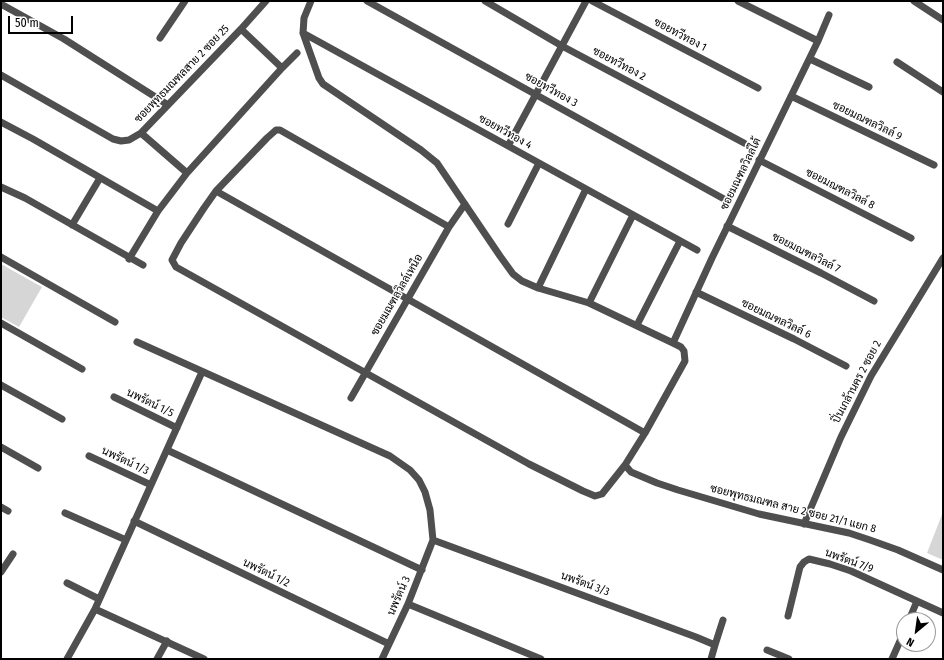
<!DOCTYPE html>
<html>
<head>
<meta charset="utf-8">
<style>
	body { margin:0 }
	#map { position:relative; width:944px; height:660px; overflow:hidden; background:#fff; font-family:"Fira Sans Condensed",sans-serif }
	canvas { display:block }
	.frame { position:absolute; inset:0; border:2px solid #000; pointer-events:none }
	.north { position:absolute; left:896px; top:612px; width:40px; height:40px; box-sizing:border-box; background:#fff; border:1px solid #999; border-radius:50%; rotate:209deg; font-size:11px; font-weight:700; line-height:16px; text-align:center; color:#000 }
	.north::after { content:''; display:block; margin:auto; width:14px; height:18px; background:#000; clip-path:polygon(50% 0,100% 100%,50% 72%,0 100%) }
	.scale { position:absolute; left:8px; top:16px; width:65px; height:18px; box-sizing:border-box; border:2px solid #000; border-top:0; padding-left:5px; font-size:12px; line-height:14px; white-space:nowrap; color:#000; -webkit-text-stroke:3px #fff; paint-order:stroke }
</style>
</head>
<body>
<div id="map">
<canvas width="944" height="660"></canvas>
<div class="frame"></div>
<div class="north">N</div>
<div class="scale">50 m</div>
</div>
<script>
const context = document.querySelector('canvas').getContext('2d');
context.lineJoin = 'round';
function paint(path, color) { context.fillStyle = color; context.fill(path, 'evenodd'); }
const poly = rows => new Path2D(rows.map(r => 'M' + r).join(''));
function stroke(path, color, width, dash) { context.strokeStyle = color; context.lineWidth = width; context.lineCap = dash ? 'butt' : 'round'; context.setLineDash(dash || []); context.stroke(path); }
function drawText(font, color, halo, rows, align = 'center') {
  context.font = font + ' "Fira Sans Condensed",Sarabun,sans-serif'; context.lineWidth = 3; context.setLineDash([]); context.textBaseline = 'middle'; context.strokeStyle = halo; context.fillStyle = color; for (const [text, x, y, turn = 0] of rows) {
    context.save(); context.translate(x, y); context.rotate((+turn || 0) * Math.PI / 180); context.textAlign = isNaN(turn) ? turn : align; if (halo) context.strokeText(text, 0, 0); context.fillText(text, 0, 0); context.restore();
  }
}
const green = poly([
	[1,264,42,287,19,327,1,317],
	[943,512,943,560,927,553]
]);
const minor = poly([
	[311,1,304,18,303,33,319,78,323,84,421,150,437,163,500,256,513,274,522,281,538,288,589,303,673,343,681,347,684,351,685,361,645,433,625,465,631,472,657,483,678,490,759,514,849,533,870,540,898,550,943,570],
	[367,1,724,199],
	[485,1,562,46,744,143],
	[592,1,758,88],
	[738,1,818,41],
	[914,1,943,20],
	[1,4,64,39,168,105],
	[303,33,697,250],
	[160,38,185,1],
	[810,59,869,87],
	[897,62,943,92],
	[282,68,297,53],
	[1,75,113,139,121,141,129,140,141,133,241,29,266,1],
	[791,96,934,165],
	[1,122,33,139,158,211,129,259],
	[141,133,187,173],
	[508,146,586,1],
	[759,160,911,238],
	[1,187,25,198,143,265],
	[216,191,645,433],
	[158,211,187,173,282,68,241,29],
	[508,224,539,163],
	[72,225,100,178],
	[727,226,821,273,874,301],
	[449,227,280,130,276,130,267,138,216,191,204,208,181,243,172,260,176,267,529,464,583,491,595,496,602,494,625,465],
	[1,257,115,322],
	[538,288,586,189],
	[696,292,794,339,846,366],
	[589,303,633,215],
	[1,323,82,369],
	[637,325,680,241],
	[137,342,390,456,410,470,419,480,425,492,430,510,433,540,408,604,382,659],
	[673,343,712,258,818,41,829,15],
	[1,385,62,419],
	[114,397,177,428],
	[351,398,449,227,465,204],
	[1,447,38,468],
	[167,450,422,570],
	[89,456,151,485],
	[1,507,8,511],
	[65,513,126,540],
	[134,521,389,644],
	[804,524,841,437,871,376,943,258],
	[433,540,696,637,715,645,711,659],
	[1,572,13,554],
	[67,583,99,599],
	[408,604,541,659],
	[95,609,204,659],
	[788,616,800,567,804,562,809,559,830,564,851,571,943,613],
	[909,620,917,601],
	[715,645,723,620],
	[767,650,789,659],
	[67,659,95,609,202,372],
	[157,659,167,641],
	[892,659,904,632]
]);
const streetNames = [
	["ซอยทวีทอง 1",680,35,28],
	["ซอยทวีทอง 2",619,64,28],
	["ซอยพุทธมณฑลสาย 2 ซอย 25",182,74,-46],
	["ซอยทวีทอง 3",551,90,29],
	["ซอยมณฑลวิลล์ 9",867,121,26],
	["ซอยทวีทอง 4",505,132,29],
	["ซอยมณฑลวิลล์ใต้",741,174,-64],
	["ซอยมณฑลวิลล์ 8",840,189,27],
	["ซอยมณฑลวิลล์ 7",806,253,27],
	["ซอยมณฑลวิลล์เหนือ",397,295,-60],
	["ซอยมณฑลวิลล์ 6",776,319,26],
	["ปิ่นเกล้านคร 2 ซอย 2",857,382,-62],
	["นพรัตน์ 1/5",150,403,26],
	["นพรัตน์ 1/3",125,461,25],
	["ซอยพุทธมณฑล สาย 2 ซอย 21/1 แยก 8",793,509,14],
	["นพรัตน์ 7/9",849,561,20],
	["นพรัตน์ 1/2",266,573,26],
	["นพรัตน์ 3/3",585,584,20],
	["นพรัตน์ 3",399,596,-66]
];
paint(green, '#d6d6d6');
stroke(minor, '#4f4f4f', 7);
drawText('11px', '#000', '#fff', streetNames);
</script>
</body>
</html>
